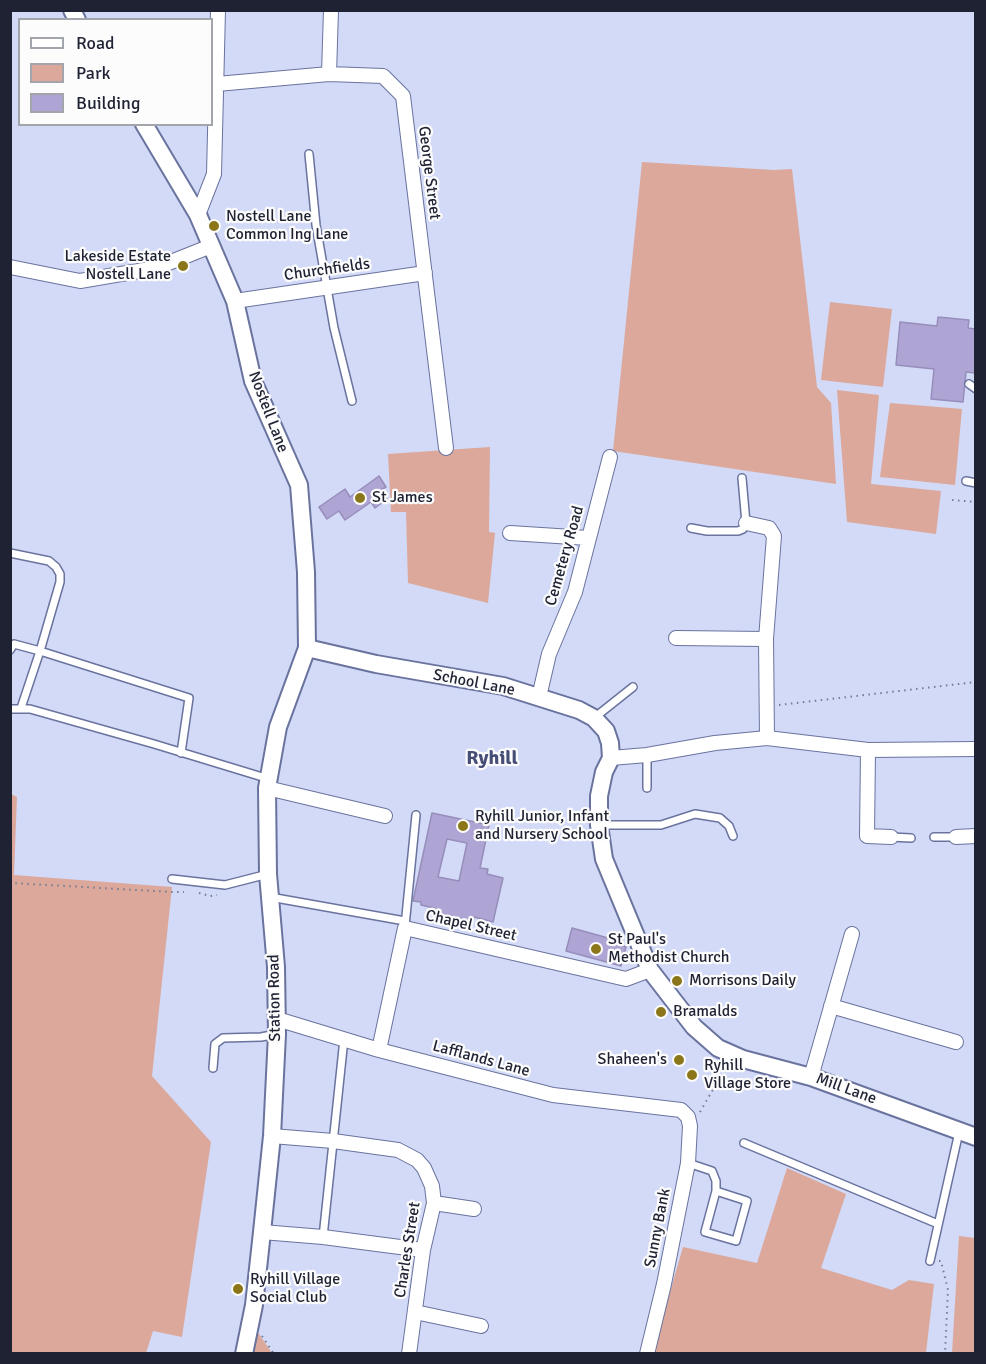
<!DOCTYPE html>
<html>
<head>
<meta charset="utf-8">
<style>
	body { margin:0 }
	#map { position:relative; width:986px; height:1364px; overflow:hidden; background:#d2daf7; font-family:Signika,sans-serif }
	canvas { display:block }
	.frame { position:absolute; inset:0; border:12px solid #1e2233; pointer-events:none }
	.legend { position:absolute; left:18px; top:18px; width:195px; height:108px; box-sizing:border-box; background:#fcfcfc; border:2px solid #a3a5ac; margin:0; padding:8px 10px; list-style:none; font-size:18px; color:#1e2233 }
	.legend li { display:flex; align-items:center; gap:12px; height:30px }
	.legend b { width:30px; border:2px solid #a3a5ac }
</style>
</head>
<body>
<div id="map">
<canvas width="986" height="1364"></canvas>
<div class="frame"></div>
<ul class="legend">
<li><b style="height:8px;background:#fff"></b>Road</li>
<li><b style="height:16px;background:#dca89b"></b>Park</li>
<li><b style="height:16px;background:#afa5d4"></b>Building</li>
</ul>
</div>
<script>
const context = document.querySelector('canvas').getContext('2d');
context.lineJoin = 'round';
function paint(path, color) { context.fillStyle = color; context.fill(path, 'evenodd'); }
const poly = rows => new Path2D(rows.map(r => 'M' + r).join(''));
function stroke(path, color, width, dash) { context.strokeStyle = color; context.lineWidth = width; context.lineCap = dash ? 'butt' : 'round'; context.setLineDash(dash || []); context.stroke(path); }
function drawText(font, color, halo, rows, align = 'center') {
  context.font = font + ' Signika,sans-serif'; context.lineWidth = 4.5; context.setLineDash([]); context.textBaseline = 'middle'; context.strokeStyle = halo; context.fillStyle = color; for (const [text, x, y, turn = 0] of rows) {
    context.save(); context.translate(x, y); context.rotate((+turn || 0) * Math.PI / 180); context.textAlign = isNaN(turn) ? turn : align; if (halo) context.strokeText(text, 0, 0); context.fillText(text, 0, 0); context.restore();
  }
}
const green = poly([
	[642,162,774,170,792,169,817,387,831,403,836,484,613,451],
	[830,302,892,309,883,387,821,380],
	[837,390,879,395,871,484,941,491,936,534,847,522],
	[890,403,962,409,955,485,880,477],
	[490,447,489,532,495,533,488,603,408,583,406,512,391,512,388,454],
	[11,794,17,797,14,875,172,887,152,1076,211,1142,182,1337,153,1331,146,1353,11,1353],
	[787,1168,846,1194,821,1268,892,1290,909,1280,934,1284,926,1353,652,1354,683,1247,757,1263],
	[959,1236,975,1238,975,1353,952,1353],
	[252,1330,259,1334,272,1353,246,1354]
]);
const building = poly([
	[938,317,969,320,968,328,975,329,975,373,966,372,963,402,931,399,934,369,896,365,900,322,937,326,938,317],
	[379,476,386,487,381,490,387,499,375,508,371,502,345,520,339,511,327,519,319,507,345,489,350,497,379,476],
	[432,813,489,825,480,868,488,869,487,874,503,878,493,922,474,917,473,921,433,912,434,908,421,905,421,902,413,901,432,813],
	[447,839,467,843,459,881,438,877,447,839],
	[572,928,619,941,618,944,626,947,621,966,566,951,572,928]
]);
const path = poly([
	[952,500,976,502],
	[779,705,976,682],
	[10,881,13,883,172,892,184,892],
	[199,893,210,896,217,895],
	[700,1112,726,1067],
	[939,1261,941,1261,948,1290,945,1354],
	[262,1336,274,1354]
]);
const service = poly([
	[309,154,316,225,334,328,352,401],
	[969,384,976,389],
	[966,481,976,483],
	[691,528,707,531,738,531,743,529,746,523,742,478],
	[10,553,49,561,56,567,60,574,60,582,40,651,14,644,10,650],
	[21,708,40,651,189,698,181,753],
	[10,709,30,709,154,744,269,779],
	[594,718,633,687],
	[647,788,647,755],
	[599,825,661,825,695,814,720,818,729,826,733,836],
	[891,837,911,838],
	[934,837,956,837],
	[172,879,225,885,268,874],
	[270,897,405,921],
	[405,926,416,815],
	[213,1068,215,1044,223,1038,261,1037,277,1034],
	[744,1143,938,1224],
	[688,1163,712,1171,716,1181,716,1191,705,1232,736,1241,747,1201,716,1191],
	[323,1237,344,1039],
	[930,1261,959,1132]
]);
const minor = poly([
	[329,74,331,10],
	[217,84,329,74,383,76,403,96,446,448],
	[198,215,214,174,218,10],
	[10,267,80,281,156,268,211,246],
	[235,301,425,273],
	[746,523,769,528,774,536,766,639,767,738],
	[510,533,588,538],
	[676,638,766,639],
	[539,697,549,654,575,592,610,457],
	[868,750,867,836,891,837],
	[611,758,647,755,715,743,767,738,868,750,976,749],
	[267,788,385,816],
	[956,837,976,836],
	[831,1006,956,1042],
	[277,1019,379,1050,553,1095,681,1110,688,1117,690,1126,688,1163,664,1284,647,1354],
	[379,1050,405,928,626,979,650,970],
	[811,1077,852,934],
	[272,1136,333,1141,398,1150,417,1160,424,1168,432,1186,434,1203,423,1250,409,1354],
	[434,1203,474,1209],
	[262,1232,323,1237,423,1250],
	[415,1312,481,1326]
]);
const tertiary = poly([
	[72,10,77,20],
	[144,124,198,215,235,301,253,381,299,485,306,572,307,648,278,727,267,788,268,874,276,967,277,1034,272,1136,262,1232,254,1305,244,1354],
	[307,648,376,664,503,686,579,710,594,718,606,731,610,743,611,758,604,772,599,796,599,825,604,859,650,970,694,1027,718,1048,743,1059,811,1077,976,1137]
]);
const markers = [
	[214,226,6,"#8c761a"],
	[183,266,6,"#8c761a"],
	[360,498,6,"#8c761a"],
	[463,826,6,"#8c761a"],
	[596,949,6,"#8c761a"],
	[677,981,6,"#8c761a"],
	[661,1012,6,"#8c761a"],
	[679,1060,6,"#8c761a"],
	[692,1075,6,"#8c761a"],
	[238,1289,6,"#8c761a"]
];
const streetNames = [
	["George Street",429,173,83],
	["Churchfields",327,270,-8],
	["Nostell Lane",268,412,69],
	["Cemetery Road",565,556,-74],
	["School Lane",474,683,11],
	["Chapel Street",471,926,13],
	["Station Road",275,998,-91],
	["Lafflands Lane",481,1059,15],
	["Mill Lane",846,1089,20],
	["Sunny Bank",658,1228,-79],
	["Charles Street",408,1250,-81]
];
const poiNames = [
	["Nostell Lane",226,217],
	["Common Ing Lane",226,235],
	["Lakeside Estate",171,257,"right"],
	["Nostell Lane",171,275,"right"],
	["St James",372,498],
	["Ryhill Junior, Infant",475,817],
	["and Nursery School",475,835],
	["St Paul's",608,940],
	["Methodist Church",608,958],
	["Morrisons Daily",689,981],
	["Bramalds",673,1012],
	["Shaheen's",667,1060,"right"],
	["Ryhill",704,1066],
	["Village Store",704,1084],
	["Ryhill Village",250,1280],
	["Social Club",250,1298]
];
const quarterNames = [
	["Ryhill",492,759]
];
paint(green, '#dca89b');
paint(building, '#afa5d4');
stroke(building, '#978dbb', 1.5);
stroke(service, '#69739e', 10);
stroke(minor, '#69739e', 16);
stroke(tertiary, '#69739e', 20);
stroke(path, '#747a90', 2, [1.5, 4.5]);
stroke(service, '#fff', 7);
stroke(minor, '#fff', 14);
stroke(tertiary, '#fff', 16);
for (const [x, y, r, color] of markers) { const dot = new Path2D(); dot.arc(x, y, r, 0, 2 * Math.PI); context.fillStyle = color; context.fill(dot); stroke(dot, '#fcfcfc', 2); }
drawText('16px', '#1e2233', '#fcfcfc', streetNames);
drawText('16px', '#1e2233', '#fcfcfc', poiNames, 'left');
drawText('bold 20px', '#464e78', '#fcfcfc', quarterNames);
</script>
</body>
</html>
